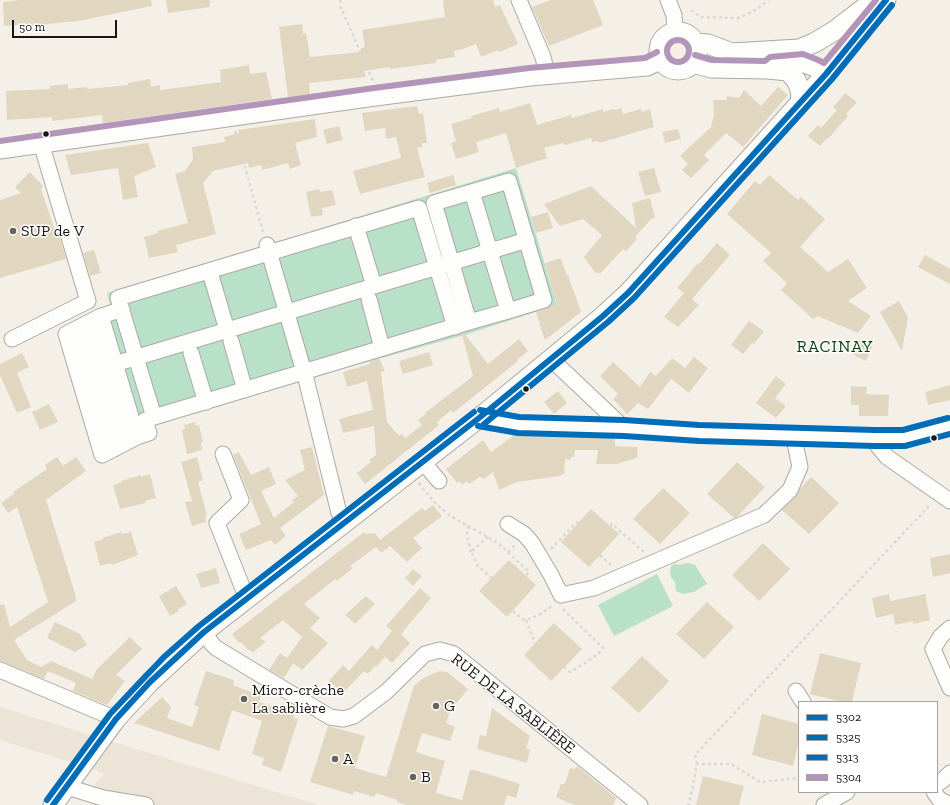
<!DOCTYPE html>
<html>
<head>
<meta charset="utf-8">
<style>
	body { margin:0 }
	#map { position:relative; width:950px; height:805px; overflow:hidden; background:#f4f0e8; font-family:"Zilla Slab",serif }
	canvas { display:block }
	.legend { position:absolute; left:798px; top:701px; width:140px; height:92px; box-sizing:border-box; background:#fff; border:1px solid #a3a2a0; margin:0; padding:5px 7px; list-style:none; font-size:12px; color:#191611 }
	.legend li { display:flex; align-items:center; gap:8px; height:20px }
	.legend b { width:20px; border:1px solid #a3a2a0 }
	.scale { position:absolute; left:12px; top:20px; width:105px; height:18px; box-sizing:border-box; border:2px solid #191611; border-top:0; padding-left:5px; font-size:12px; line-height:14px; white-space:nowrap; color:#191611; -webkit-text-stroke:3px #fff; paint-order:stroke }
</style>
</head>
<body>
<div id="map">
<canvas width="950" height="805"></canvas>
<ul class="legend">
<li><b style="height:5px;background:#006db8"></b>5302</li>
<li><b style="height:5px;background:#006db8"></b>5325</li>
<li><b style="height:5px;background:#006db8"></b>5313</li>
<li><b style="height:5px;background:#b495ba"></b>5304</li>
</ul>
<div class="scale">50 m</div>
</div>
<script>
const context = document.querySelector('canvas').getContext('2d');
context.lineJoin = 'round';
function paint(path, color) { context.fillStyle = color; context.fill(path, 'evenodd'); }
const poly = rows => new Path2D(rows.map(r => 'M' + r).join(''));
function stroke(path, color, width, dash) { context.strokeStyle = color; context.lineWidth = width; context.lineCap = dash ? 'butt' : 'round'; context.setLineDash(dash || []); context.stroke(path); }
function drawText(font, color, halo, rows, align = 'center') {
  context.font = font + ' "Zilla Slab",serif'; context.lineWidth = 3; context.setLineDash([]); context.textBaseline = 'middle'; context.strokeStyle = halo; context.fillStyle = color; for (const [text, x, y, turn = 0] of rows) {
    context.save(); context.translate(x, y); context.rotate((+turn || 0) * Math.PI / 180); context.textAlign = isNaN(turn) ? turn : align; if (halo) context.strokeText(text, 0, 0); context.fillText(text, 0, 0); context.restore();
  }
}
const built = poly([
	[0,707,319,805,94,805,86,799,94,788,93,787,104,773,0,740]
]);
const green = poly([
	[516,168,557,305,468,334,306,379,150,427,151,434,64,333,111,308,107,293,267,245],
	[676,563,677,565,688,563,695,565,707,584,694,592,683,594,676,591,675,582,671,577,670,572,671,566],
	[657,574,673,606,614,636,598,605]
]);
const building = poly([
	[19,0,151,0,152,6,78,21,19,27,19,25,4,26,3,2],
	[166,0,210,0,210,7,168,13],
	[443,0,493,0,495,7,500,5,518,44,499,52,498,50,481,57,476,44,463,49,454,51,455,57,436,60,436,63,390,69,390,67,364,71,366,77,309,83,310,94,288,97,279,27,302,24,303,34,306,33,310,57,361,52,361,48,365,47,362,30,445,17],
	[551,0,593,0,603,25,549,46,532,7],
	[249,65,250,74,266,72,272,99,103,123,102,115,52,121,52,117,7,120,6,91,50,89,50,86,68,84,68,89,87,87,87,89,128,85,128,83,150,79,151,87,160,85,160,90,221,82,220,70],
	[778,87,788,95,743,147,726,133,704,155,709,160,691,178,682,170,688,164,680,156,711,127,714,114,713,100,726,100,727,96,739,98,744,90,761,106],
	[845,93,857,102,846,114,848,116,828,139,827,138,820,146,808,136,818,125,821,128,837,110,833,107],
	[530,103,537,125,571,115,572,118,603,109,603,112,614,109,615,110,621,108,623,114,641,109,642,112,650,109,654,127,599,143,598,141,592,142,591,138,565,145,563,143,544,148,547,158,516,168,506,133,476,142,479,152,456,159,451,143,456,141,451,124,472,118,471,116,499,108,500,112],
	[417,106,419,114,423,113,427,143,422,143,422,147,417,148,425,177,360,194,353,171,401,158,396,137,386,139,385,128,365,131,362,113],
	[315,119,317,137,295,143,301,165,290,169,288,163,262,170,261,165,249,168,248,163,213,171,203,183,216,234,176,245,178,252,149,258,144,237,158,233,157,231,188,223,175,174,185,171,193,159,192,147,225,142,224,137,239,133,238,130],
	[339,126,343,140,327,144,323,130],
	[678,129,681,139,665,143,662,132],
	[148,143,156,167,134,176,138,197,123,200,118,168,71,175,65,155],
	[654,168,661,192,645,196,638,172],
	[30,172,43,186,41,189,54,228,57,228,66,259,0,278,0,200,21,193,15,187],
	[453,175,456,185,430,193,427,183],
	[769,175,798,200,801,197,825,219,800,247,828,272,848,259,867,288,848,301,871,316,858,333,818,316,813,319,781,290,787,283,763,261,771,253,727,214,755,181,760,185],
	[591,186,636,228,632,203,650,198,655,218,651,219,635,237,637,239,626,251,623,249,600,274,598,272,596,274,584,257,602,235,583,219,560,226,544,204],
	[319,189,320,192,332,190,336,205,322,208,323,215,311,217,306,192],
	[548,212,553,228,536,233,531,217],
	[717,243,730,255,692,299,699,305,678,327,664,317,684,293,677,288,698,263,699,264],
	[94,250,101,273,90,276,83,253],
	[925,255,950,269,950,284,918,267],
	[561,258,567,276,568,275,581,312,545,340,539,323,542,321,539,322,536,312,557,304,545,263],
	[899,301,908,318,902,351,880,312],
	[749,321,764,331,754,344,752,343,743,354,731,345],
	[464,333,488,364,519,339,528,351,517,360,518,361,453,413,451,410,437,422,439,425,365,484,357,473,371,462,369,460,376,455,374,426,343,433,339,419,373,410,367,381,347,387,343,372,370,364,369,362,379,358,385,371,381,372,387,422,399,436,402,434,405,438,422,425,418,420,426,414,425,413,473,376,462,334],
	[856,339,872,346,866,361,857,357,851,352],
	[429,352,433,365,403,374,399,361],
	[22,353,29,367,17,373,31,407,17,413,0,375,0,364],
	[694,357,708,368,689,393,671,379,648,409,638,403,627,414,613,399,618,394,600,376,613,362,640,387,650,372,656,376,672,358,685,368],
	[776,376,786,384,775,398,786,406,776,418,756,403],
	[950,385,950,400,928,405,925,392],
	[851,386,867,387,866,394,889,395,888,416,859,416,859,405,851,405],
	[558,391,567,403,554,414,544,402],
	[49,404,58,422,40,430,32,412],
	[195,422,196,426,199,425,203,442,201,443,202,450,187,454,182,430,185,429,184,425],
	[513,433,615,437,615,446,638,447,637,458,617,464,596,464,598,450,575,450,574,457,571,457,570,460,565,459,564,474,559,476,517,482,499,490,493,472,484,479,480,477,469,484,467,481,462,485,460,481,457,483,446,469,483,440,491,452,513,436],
	[312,447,324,495,280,528,286,536,275,545,271,540,246,550,239,534,261,524,233,455,239,452,251,475,269,467,276,484,261,491,274,518,294,502,292,500,298,496,285,480,305,470,300,450],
	[57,457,63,466,76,457,86,471,46,500,76,597,76,601,14,640,27,660,41,667,51,661,92,679,97,669,130,637,142,649,116,675,125,681,107,705,73,691,76,683,48,671,44,679,0,661,0,605,4,604,10,627,48,602,17,507,8,513,1,503,15,493,13,492,47,469,45,465],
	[197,457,203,480,198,482,207,515,205,516,206,522,192,526,185,502,192,501,181,462],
	[737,462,765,487,737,517,734,518,707,494],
	[150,474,156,498,145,501,146,503,120,509,113,485,122,482,121,481,141,475,141,477],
	[811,477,839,503,809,534,782,510,796,496,800,489],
	[663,488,690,513,660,544,633,519],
	[433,505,442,516,413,538,422,548,407,562,390,546,381,553,376,547,350,566,353,568,337,581,335,579,304,604,320,618,310,628,328,643,302,670,293,663,284,678,269,670,280,653,290,660,287,658,302,637,283,620,260,638,266,642,253,652,247,649,241,642,239,643,232,634,364,532,366,534,375,533,380,540,422,508,425,511],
	[591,509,619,534,589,567,561,542],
	[121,532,122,534,131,532,138,555,112,565,111,563,100,566,94,542,103,539,102,538],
	[763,543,790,569,759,601,732,575],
	[950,554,950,573,933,577,930,558],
	[509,560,536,585,507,617,479,591],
	[216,568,220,583,201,588,196,574],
	[413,569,422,576,413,586,405,578],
	[176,586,187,604,178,609,179,611,170,616,159,596],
	[420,588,431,598,401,634,410,643,392,663,379,651,385,657,376,667,375,666,368,674,364,671,343,693,329,681,343,665,349,671,372,645,377,650,392,631,386,626],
	[889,594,890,601,925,594,930,620,913,624,913,621,895,625,893,614,876,618,872,598],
	[366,596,375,604,355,624,345,615],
	[707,602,734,627,704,659,676,634],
	[55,622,80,634,87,645,75,652,47,638],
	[554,623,582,649,551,681,524,655],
	[820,653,861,663,852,702,842,702,810,694],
	[642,656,669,681,639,713,611,688],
	[206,671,234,680,233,685,261,696,259,702,294,713,293,718,298,719,281,772,262,765,264,758,252,754,262,721,232,710,219,751,134,723,162,697,171,707,167,718,192,727,199,707,194,705],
	[439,671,447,672,468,689,450,711,446,723,455,727,450,741,422,733,416,752,445,761,436,793,462,800,470,770,475,770,520,784,516,798,507,795,504,805,406,805,397,802,397,800,376,793,374,797,354,791,353,795,310,782,328,726,365,736,355,768,386,777,414,686,422,679],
	[492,708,530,736,526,748,530,750,527,763,477,749,480,735,486,736],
	[762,714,799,724,799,740,793,766,752,755],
	[577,766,616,798,613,805,574,805,556,797,561,784,565,784,570,768,575,769],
	[703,776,744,786,739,805,696,805]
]);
const path = poly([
	[340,0,341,8,373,81],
	[691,10,701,17,738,18,754,11,769,0],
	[235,131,263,232],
	[419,483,433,501,449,515,498,543,529,572,526,576],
	[469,526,467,530,467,536,471,552],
	[610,526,612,524,644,552],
	[488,537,471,552,478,566,492,578],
	[551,549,577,522,578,523],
	[508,552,516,544],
	[600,555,612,566],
	[563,609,603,648,599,653,588,661,570,672,564,667],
	[513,611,522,619,526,620,539,615,552,606],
	[526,620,535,643],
	[697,764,695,755,928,507,929,504],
	[687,805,689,804,697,764,731,764,760,782,799,778]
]);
const minor = poly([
	[519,0,543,57,547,74],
	[668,0,674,15,675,32],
	[472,192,508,311],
	[356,226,374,286],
	[267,245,306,379,339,513,345,523],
	[212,279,227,330],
	[369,299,382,348],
	[122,309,99,317,66,334,102,455,137,437,149,433,145,420,154,417],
	[101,316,137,437],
	[89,322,125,443],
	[455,327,419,208,118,298,154,417,469,322,508,311,544,300,509,181,434,203,469,322],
	[78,328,114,449],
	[12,339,88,301,41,143],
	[231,341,245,390],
	[191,353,206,402],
	[551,359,624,428],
	[78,375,527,240],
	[479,418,518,425,624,428,699,433,875,438,904,438,931,432,950,426],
	[875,438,877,445,887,457,950,501],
	[223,454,241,500,217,523,247,599],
	[423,462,439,481],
	[508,524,524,534,532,543,551,575,561,595,594,588,764,515,790,490,800,467,793,434],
	[950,628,941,636,933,649,950,688],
	[204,632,212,644,216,648,330,717,343,719,354,716,386,692,425,654,440,650,454,654,640,805],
	[0,670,116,719],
	[796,691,803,702],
	[937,784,942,781,950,773],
	[67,787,103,798,146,805],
	[934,792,939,799,950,805],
	[824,805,847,792]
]);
const major = poly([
	'659 51a19 19 0 1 1 38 0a19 19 0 1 1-38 0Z',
	[696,43,708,44,732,53,799,49,814,43,834,31,872,2,877,0],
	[693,63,711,68,768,69,788,71,796,80,800,89,801,100],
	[778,64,802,62,815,67,826,74],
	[0,149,375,96,530,76,647,66,661,59],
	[53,805,116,719,150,682,204,632,479,418,603,316,628,293,826,74,886,0]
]);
const bus1 = poly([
	[53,805,116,719,150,682,204,632,479,418,603,316,628,293,826,74,886,0]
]);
const bus2 = poly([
	[484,424,608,322,634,298,832,79,892,5],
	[478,426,518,433,624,436,699,441,875,446,905,446,950,434]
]);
const bus3 = poly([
	[480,410,519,417,624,420,699,425,875,430,903,430,948,418],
	[47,800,110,714,164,657,199,626,474,412]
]);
const bus4 = poly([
	'667 51a11 11 0 1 1 22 0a11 11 0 1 1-22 0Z',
	[695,55,712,60,765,61,770,57,803,54,818,60,824,63,876,0],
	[0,141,374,88,529,68,645,58,657,52]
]);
const markers = [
	[46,134,3.5,"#191611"],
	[13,231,4,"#66625c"],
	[526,389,3.5,"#191611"],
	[934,438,3.5,"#191611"],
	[244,699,4,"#66625c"],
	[436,706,4,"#66625c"],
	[335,759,4,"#66625c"],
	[413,777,4,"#66625c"]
];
const poiNames = [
	["SUP de V",21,231],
	["Micro-crèche",252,690],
	["La sablière",252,708],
	["G",444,706],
	["A",343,759],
	["B",421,777]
];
const streetNames = [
	["RUE DE LA SABLIÈRE",513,704,38]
];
const neighbourhoodNames = [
	["RACINAY",835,347]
];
paint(built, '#ece4d6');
paint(green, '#b9e1ca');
paint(building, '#e1d7c0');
stroke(minor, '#aca9a3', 17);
stroke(major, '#aca9a3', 21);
stroke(path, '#dad8d6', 2.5, [3, 3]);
stroke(minor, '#fdfdfc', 15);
stroke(major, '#fdfdfc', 19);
stroke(bus1, '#006db8', 6);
stroke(bus2, '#006db8', 6);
stroke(bus3, '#006db8', 6);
stroke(bus4, '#b495ba', 6);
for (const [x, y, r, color] of markers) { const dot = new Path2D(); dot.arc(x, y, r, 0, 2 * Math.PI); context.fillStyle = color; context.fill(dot); stroke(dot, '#fff', 1.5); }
drawText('16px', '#191611', '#fff', poiNames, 'left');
drawText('16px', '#191611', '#fff', streetNames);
context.letterSpacing = '1px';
drawText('17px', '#013f0b', '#fff', neighbourhoodNames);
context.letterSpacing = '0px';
</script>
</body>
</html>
